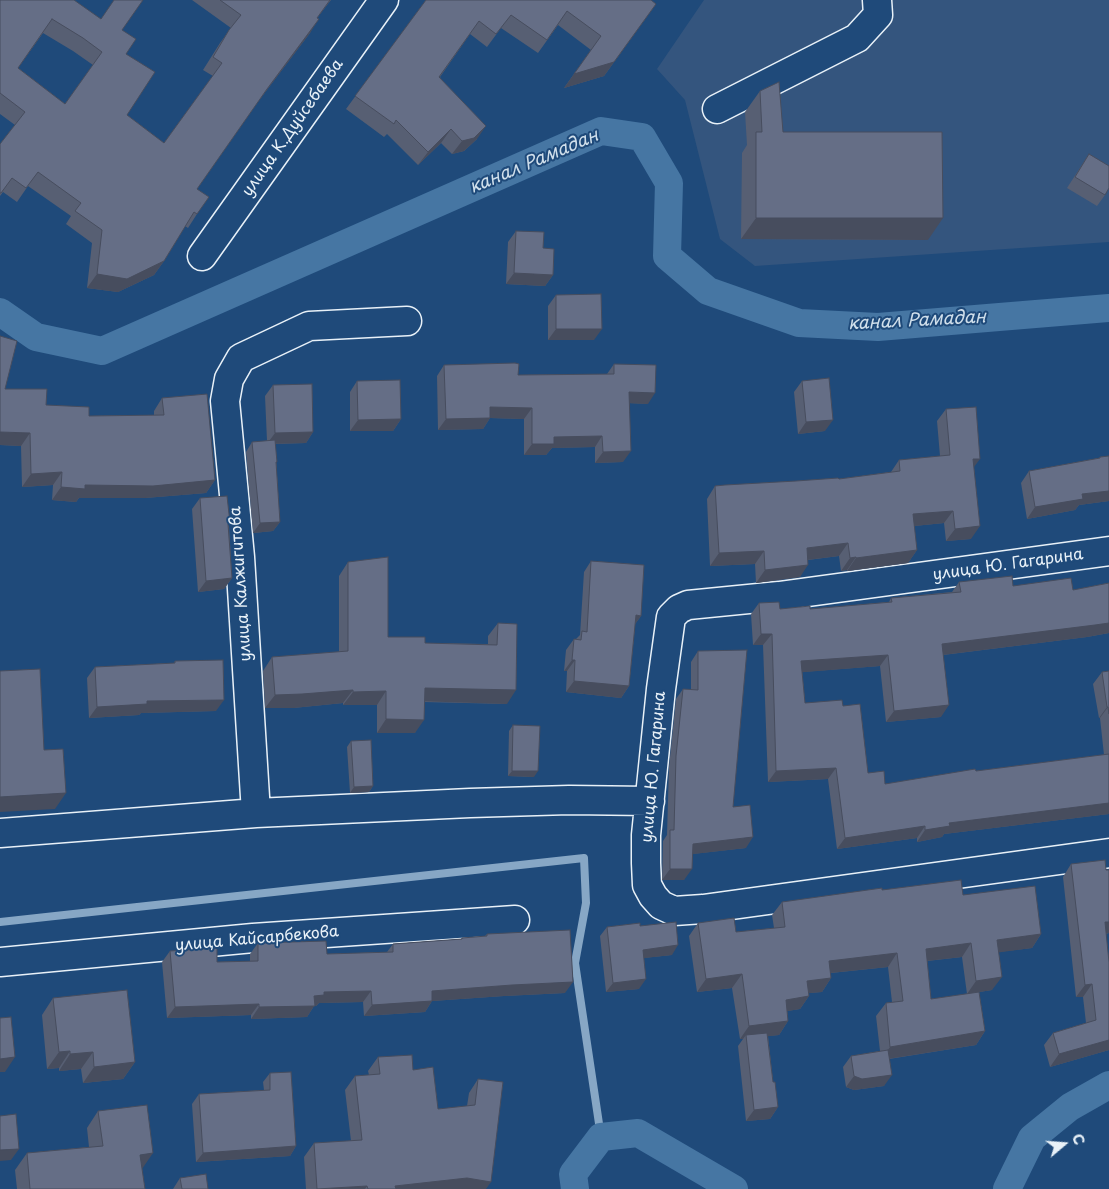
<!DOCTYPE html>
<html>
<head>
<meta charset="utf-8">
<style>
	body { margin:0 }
	#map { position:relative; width:1109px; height:1189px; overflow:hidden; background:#1f4a7a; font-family:"Playpen Sans",sans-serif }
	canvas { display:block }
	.north { position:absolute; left:1039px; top:1119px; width:50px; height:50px; -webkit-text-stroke:4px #1f4a7a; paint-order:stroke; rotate:72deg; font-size:14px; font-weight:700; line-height:20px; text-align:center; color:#e8f1f8 }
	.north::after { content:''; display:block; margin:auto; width:18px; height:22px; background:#e8f1f8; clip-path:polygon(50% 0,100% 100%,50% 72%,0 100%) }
</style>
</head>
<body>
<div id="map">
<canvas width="1109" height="1189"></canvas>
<div class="north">С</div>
</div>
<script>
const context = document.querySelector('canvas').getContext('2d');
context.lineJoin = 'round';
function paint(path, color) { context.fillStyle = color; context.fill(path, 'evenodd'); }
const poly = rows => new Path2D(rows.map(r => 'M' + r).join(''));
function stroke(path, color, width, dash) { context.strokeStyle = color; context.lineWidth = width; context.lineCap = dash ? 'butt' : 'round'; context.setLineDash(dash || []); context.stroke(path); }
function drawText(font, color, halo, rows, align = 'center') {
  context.font = font + ' "Playpen Sans",sans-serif'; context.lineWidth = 4; context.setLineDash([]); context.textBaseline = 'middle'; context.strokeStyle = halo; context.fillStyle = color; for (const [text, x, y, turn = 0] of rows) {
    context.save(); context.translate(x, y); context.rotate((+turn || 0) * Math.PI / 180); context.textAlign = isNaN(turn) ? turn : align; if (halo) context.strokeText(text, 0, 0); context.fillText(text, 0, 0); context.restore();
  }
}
const built = poly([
	[704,0,1109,0,1109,242,755,266,720,239,685,100,657,69]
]);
const stream = poly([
	[0,922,584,858,586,903,575,963,601,1137]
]);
const canal = poly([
	[0,312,36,337,102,351,601,131,642,137,669,183,667,256,708,291,799,323,878,327,1109,308],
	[575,1189,573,1174,601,1137,638,1133,734,1189],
	[1007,1189,1032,1138,1070,1107,1109,1085]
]);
const minor = poly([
	[717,109,857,38,878,15,877,0],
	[202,256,384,0],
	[1109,551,779,596,688,605,679,609,671,617,661,689,646,835,646,863,647,885,653,896,661,905,674,911,703,909,1109,853],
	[256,813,240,557,225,401,229,379,241,358,309,326,407,321],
	[0,833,256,813,470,803,569,800,650,801],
	[0,962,253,938,515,920]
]);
const wall = poly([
	[0,0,101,19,122,30,126,54,127,115,164,143,213,76,203,70,220,43,231,28,192,0,331,0,317,18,310,33,257,103,197,189,197,214,188,228,185,226,164,261,154,275,118,292,87,288,92,243,66,224,71,216,28,186,17,202,3,192,0,196,0,144,15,125,0,114],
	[43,33,73,51,93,65,65,104,18,68],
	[426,0,656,4,604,76,564,88,591,50,558,25,538,53,501,28,487,47,470,34,440,77,477,139,464,151,452,154,441,143,418,165,387,134,384,137,346,109],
	[760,91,783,132,928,240,741,239,742,153,747,145,745,112],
	[1089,154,1105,195,1097,206,1067,188],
	[516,231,543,248,553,275,545,286,506,284,508,242],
	[556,295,594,340,548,340,548,306],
	[0,336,5,389,46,405,89,416,154,415,154,411,162,398,215,480,206,493,145,498,79,498,76,502,52,500,53,485,22,487,21,446,0,445],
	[614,364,648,404,630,403,623,462,595,463,595,447,552,448,546,455,524,455,524,419,490,418,483,429,438,430,437,376,444,365,518,375,607,374],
	[357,381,401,419,393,431,350,431,350,392],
	[802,381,825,431,798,434,794,392],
	[273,385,313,432,306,443,275,444,280,522,273,531,253,533,246,452,252,442,267,441,265,396],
	[946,409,974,466,971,539,946,541,944,523,914,526,917,550,908,563,847,571,847,570,841,571,839,556,808,560,800,577,756,583,755,564,710,566,707,499,715,486,839,479,891,472,899,460,940,456,937,421],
	[1109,456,1109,501,1079,505,1075,510,1027,519,1021,483,1029,471,1099,458,1100,457],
	[200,498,229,526,232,578,224,589,198,592,192,509],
	[591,561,641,616,635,624,629,686,621,698,566,692,567,671,564,671,566,650,574,639,576,639,580,635,584,572],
	[348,562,388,637,425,643,488,644,488,636,498,623,507,704,424,702,415,733,377,733,377,705,343,705,343,703,293,708,265,708,263,671,272,657,339,652,339,576],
	[959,582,1073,590,1109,583,1109,633,1087,637,943,655,941,717,886,722,880,666,802,672,805,703,843,706,868,773,885,784,976,771,1104,755,1100,718,1099,718,1093,684,1102,672,1109,671,1109,814,944,834,942,837,917,842,917,838,837,849,828,779,768,782,763,645,753,645,751,614,759,603,780,609,810,609,889,602,891,598,952,592],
	[698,651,733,807,746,848,692,854,684,880,662,880,663,841,667,835,669,767,676,699,683,689,691,689,691,662],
	[175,661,216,711,141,713,139,715,89,718,87,678,95,667,174,663],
	[513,725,534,777,508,776,509,731],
	[351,741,373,786,369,792,350,793,347,747],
	[1071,864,1106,870,1109,933,1106,934,1109,1050,1050,1067,1044,1045,1053,1033,1086,1023,1083,997,1076,997,1063,877],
	[882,890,963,895,1041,934,1032,948,998,952,992,990,979,992,985,1031,976,1045,889,1059,884,1086,854,1090,846,1087,843,1067,851,1056,880,1051,876,1016,886,1003,892,1002,888,967,831,973,831,978,822,992,809,993,809,996,800,1009,787,1011,788,1021,779,1035,768,1036,773,1082,778,1107,770,1119,746,1121,738,1046,743,1039,740,1039,732,988,697,992,689,936,698,923,736,932,774,928,772,915,782,902],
	[962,957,967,994,931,999,927,961],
	[640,926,672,955,643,958,639,989,606,992,600,936,607,927],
	[487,934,565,993,504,996,432,1001,425,1012,364,1016,363,1002,319,1003,316,1006,314,1006,307,1017,251,1019,251,1015,167,1018,162,962,170,951,217,962,250,961,250,954,258,943,327,954,387,952,393,944,461,939,462,938,485,936],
	[53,998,135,1062,123,1079,83,1083,81,1069,59,1071,59,1068,47,1069,42,1015],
	[378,1057,413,1070,438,1109,467,1106,469,1093,478,1079,486,1189,306,1189,304,1157,314,1143,351,1141,345,1090,355,1076,369,1075,368,1071],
	[270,1073,296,1146,290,1156,196,1162,192,1104,199,1094,264,1090,263,1082],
	[98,1111,142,1169,145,1189,17,1189,15,1170,27,1153,89,1147,87,1128],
	[180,1178,208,1189,173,1189]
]);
const shadedWall = poly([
	[656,4,604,76,564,88,574,74],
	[319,19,310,33,257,103,267,89],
	[486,126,477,139,464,151,452,154,462,141],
	[451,129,441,143,418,165,428,152],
	[756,218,943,218,928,240,741,239],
	[164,261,154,275,118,292,87,288,97,274],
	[514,273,553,275,545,286,506,284],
	[556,329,602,329,594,340,548,340],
	[629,392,655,393,648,404,622,403],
	[490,407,532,408,524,419,490,418,483,429,438,430,446,419],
	[401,419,393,431,350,431,358,420],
	[833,420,825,431,798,434,806,422],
	[0,432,30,433,21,446,0,445],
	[313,432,306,443,267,444,275,433],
	[602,436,595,447,552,448,546,455,524,455,532,444,554,437],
	[631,451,623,462,595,463,603,452],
	[973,459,980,459,971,471],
	[62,472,53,485,22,487,31,474],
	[215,480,206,493,145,498,79,498,76,502,52,500,61,487,85,485],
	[1109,491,1109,501,1079,505,1075,510,1027,519,1035,507,1082,494],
	[953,511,944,523,904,527,913,514],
	[280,522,273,531,253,533,260,523],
	[980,526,971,539,946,541,955,529],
	[848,543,839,556,798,561,807,548],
	[917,550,908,563,847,571,856,558],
	[764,551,755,564,710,566,719,553],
	[856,557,847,570,841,571,850,558],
	[808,565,800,577,756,583,765,570],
	[232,578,224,589,198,592,206,581],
	[636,615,641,616,633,627],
	[1109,623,1109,633,1087,637,934,656,942,644],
	[761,634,772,634,763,645,753,645],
	[888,655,880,666,793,673,801,661],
	[572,660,575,660,567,671,564,671],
	[574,681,629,686,621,698,566,692],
	[425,688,516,690,507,704,415,701],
	[353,690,343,703,293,708,265,708,275,695],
	[386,691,377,705,343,705,353,692],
	[224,700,216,711,141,713,139,715,89,718,97,707,147,701],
	[949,705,941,717,886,722,894,711],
	[1107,707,1108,707,1100,718,1099,718],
	[386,719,424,720,415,733,377,733],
	[836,768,828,779,768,782,776,771],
	[512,771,538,771,534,777,508,776],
	[373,786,369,792,350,793,354,787],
	[66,793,55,809,0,812,0,797],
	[1109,803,1109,814,944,834,942,837,917,842,925,830,949,823],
	[925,826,917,838,837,849,845,838],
	[753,837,746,848,685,855,693,844],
	[670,869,692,869,684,880,662,880],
	[1105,922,1109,922,1109,933,1096,935],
	[1041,934,1032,948,987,954,997,940],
	[971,943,962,957,917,962,926,949],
	[678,945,672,955,636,959,643,950],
	[897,953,888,967,820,974,829,961],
	[742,974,732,988,697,992,706,979],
	[1002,977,992,990,967,994,976,981],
	[831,978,822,992,798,994,807,981],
	[646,979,639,989,606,992,613,983],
	[573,982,565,993,504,996,432,1001,425,1012,364,1016,372,1005,432,991,512,985],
	[1092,984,1083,997,1076,997,1085,985],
	[371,991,363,1002,319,1003,316,1006,314,1006,307,1017,251,1019,259,1007,314,996,324,992],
	[809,996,800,1009,776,1013,786,1000],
	[259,1004,251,1015,167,1018,175,1007],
	[788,1021,779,1035,746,1039,746,1035,743,1039,740,1039,749,1026],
	[985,1031,976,1045,881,1060,890,1047],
	[1109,1040,1109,1050,1050,1067,1059,1054],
	[70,1051,59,1068,47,1069,59,1052],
	[93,1052,81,1069,59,1071,70,1054],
	[15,1057,5,1072,0,1072,0,1059],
	[135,1062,123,1079,83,1083,94,1067],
	[892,1075,884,1086,854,1090,846,1087,854,1076],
	[778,1107,770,1119,746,1121,754,1110],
	[296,1146,290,1156,196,1162,203,1153],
	[19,1149,11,1160,0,1161,0,1150],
	[153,1153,142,1169,140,1155],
	[467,1178,491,1182,486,1189,394,1189,395,1186],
	[367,1186,365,1189,319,1189]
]);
const building = poly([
	[0,0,74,0,101,19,114,0,143,0,122,30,136,39,126,54,155,72,127,115,164,143,222,63,213,57,229,30,241,15,220,0,330,0,317,18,319,19,267,89,197,189,209,197,197,214,194,212,164,261,127,279,97,274,102,230,75,211,81,203,38,172,26,188,12,178,1,193,0,193,0,144,25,112,0,93,0,0],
	[52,19,83,38,102,52,65,104,18,68,52,19],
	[426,0,651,0,656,4,614,62,574,74,601,36,567,11,547,40,511,15,496,34,479,21,439,77,486,126,474,138,462,141,451,129,428,152,396,120,394,124,355,96,426,0],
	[779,82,783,132,942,132,943,218,756,218,756,132,762,132,760,91,779,82],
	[1089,154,1109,166,1109,188,1105,195,1075,177,1089,154],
	[516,231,544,232,543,248,554,249,553,275,514,273,516,231],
	[601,294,602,329,556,329,556,295,601,294],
	[0,336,17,341,5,389,47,389,46,405,89,407,89,416,164,415,162,398,207,394,215,480,153,486,85,485,85,489,61,487,62,472,31,474,30,433,0,432,0,336],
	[515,363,519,364,518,375,614,374,614,364,656,365,655,393,629,392,631,451,603,452,602,436,554,437,554,444,532,444,532,408,490,407,490,418,446,419,444,365,515,363],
	[829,378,833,420,806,422,802,381,829,378],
	[400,380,401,419,358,420,357,381,400,380],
	[312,384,313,432,275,433,273,385,312,384],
	[976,407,980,459,973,459,980,526,955,529,953,511,913,514,917,550,856,558,856,557,850,558,848,543,807,548,808,565,765,570,764,551,719,553,715,486,725,485,796,481,838,478,839,479,900,471,899,460,950,455,946,409,976,407],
	[275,440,277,462,276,462,280,522,260,523,252,442,275,440],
	[1109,456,1109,491,1082,494,1083,499,1035,507,1029,471,1100,458,1100,457,1109,456],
	[227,496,230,523,228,524,232,578,206,581,200,498,227,496],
	[388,557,388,637,425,637,425,643,497,645,498,623,517,624,516,690,425,688,424,720,386,719,386,691,353,692,353,690,302,694,275,695,272,657,348,651,348,562,388,557],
	[591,561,644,565,641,616,636,615,629,686,574,681,575,660,572,660,574,639,581,640,582,631,587,632,591,561],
	[1012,576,1013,586,1071,578,1073,590,1109,583,1109,623,1095,625,942,644,949,705,894,711,888,655,801,661,805,703,842,700,843,706,860,704,868,773,884,771,885,784,975,769,976,771,1109,754,1109,803,949,823,950,826,925,830,925,826,845,838,836,768,776,771,772,634,761,634,759,603,779,602,780,609,810,606,810,609,892,602,891,598,961,592,959,582,1012,576],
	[747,650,733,807,750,805,753,837,693,844,692,869,670,869,670,830,674,830,676,756,683,689,698,690,698,651,747,650],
	[223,660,224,700,147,701,147,704,97,707,95,667,175,663,175,661,223,660],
	[40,669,44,750,63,749,66,793,0,797,0,671,40,669],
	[1109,671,1109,714,1108,707,1107,707,1102,672,1109,671],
	[513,725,540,726,538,771,512,771,513,725],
	[371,740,373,786,354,787,351,741,371,740],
	[1105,860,1106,870,1109,870,1109,922,1105,922,1109,962,1109,1040,1059,1054,1053,1033,1096,1020,1092,984,1085,985,1071,864,1105,860],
	[961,880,963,895,1035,886,1041,934,997,940,1002,977,976,981,971,943,926,949,931,999,979,992,985,1031,890,1047,886,1003,903,1001,897,953,829,961,831,978,807,981,809,996,786,1000,788,1021,749,1026,742,974,706,979,698,923,734,918,736,932,785,927,782,902,882,888,882,890,961,880],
	[676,922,678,945,643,950,646,979,613,983,607,927,640,923,640,926,676,922],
	[570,930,573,982,512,985,432,991,432,1001,372,1005,371,991,324,992,324,995,314,996,315,1006,259,1007,259,1004,175,1007,170,951,217,948,217,962,258,961,258,943,326,941,327,954,393,952,393,944,462,939,462,938,487,936,487,934,570,930],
	[127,990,135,1062,94,1067,93,1052,70,1054,70,1051,59,1052,53,998,127,990],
	[11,1017,15,1057,0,1059,0,1018,11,1017],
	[767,1033,773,1082,775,1082,778,1107,754,1110,746,1035,767,1033],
	[888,1050,892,1075,862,1079,854,1076,851,1056,888,1050],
	[412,1055,413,1070,433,1067,438,1109,475,1105,478,1079,503,1082,491,1182,467,1178,395,1186,396,1189,368,1189,367,1186,317,1189,314,1143,362,1140,355,1076,380,1074,378,1057,412,1055],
	[291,1072,296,1146,203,1153,199,1094,270,1090,270,1073,291,1072],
	[147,1105,153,1153,140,1155,145,1189,30,1189,27,1153,103,1146,98,1111,147,1105],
	[16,1114,19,1149,0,1150,0,1116,16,1114],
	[206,1174,208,1189,182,1189,180,1178,206,1174]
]);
const streetNames = [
	["улица К.Дуйсебаева",293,128,-55],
	["улица Ю. Гагарина",1008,565,-8],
	["улица Калжигитова",241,584,-94],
	["улица Ю. Гагарина",654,767,-85],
	["улица Кайсарбекова",257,939,-5]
];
const waterNames = [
	["канал Рамадан",534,162,-23],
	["канал Рамадан",917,321,-3]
];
paint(built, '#34557e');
stroke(stream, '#87a7c5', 8);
stroke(canal, '#4676a3', 28);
stroke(minor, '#e8f1f8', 31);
stroke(minor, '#1f4a7a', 28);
paint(wall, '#575f73');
paint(shadedWall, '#474d5e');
paint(building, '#656e86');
stroke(building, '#474d5e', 1);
drawText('16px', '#e8f1f8', '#1f4a7a', streetNames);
drawText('italic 18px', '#d0dfeb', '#1f4a7a', waterNames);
</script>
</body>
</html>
